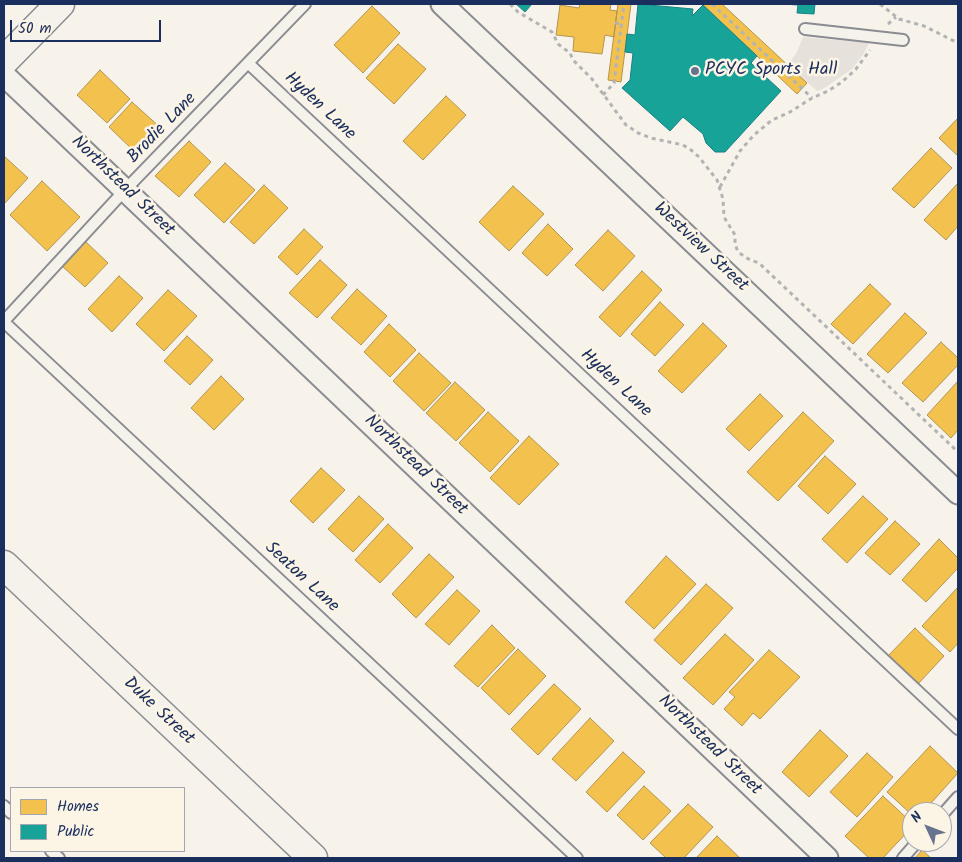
<!DOCTYPE html>
<html>
<head>
<meta charset="utf-8">
<style>
	body { margin:0 }
	#map { position:relative; width:962px; height:862px; overflow:hidden; background:#f7f3ea; font-family:Kalam,sans-serif }
	canvas { display:block }
	.frame { position:absolute; inset:0; border:5px solid #1b2f5e; pointer-events:none }
	.legend { position:absolute; left:10px; top:787px; width:175px; height:65px; box-sizing:border-box; background:#fcf5e5; border:1px solid #a2a6af; margin:0; padding:6px 9px; list-style:none; font-size:15px; color:#1b2f5e }
	.legend li { display:flex; align-items:center; gap:10px; height:25px }
	.legend b { width:25px; border:1px solid #a2a6af }
	.north { position:absolute; left:902px; top:802px; width:50px; height:50px; box-sizing:border-box; background:#fcf5e5; border:1px solid #a2a6af; border-radius:50%; rotate:313deg; font-size:14px; font-weight:700; line-height:20px; text-align:center; color:#1b2f5e }
	.north::after { content:''; display:block; margin:auto; width:18px; height:22px; background:#68748f; clip-path:polygon(50% 0,100% 100%,50% 72%,0 100%) }
	.scale { position:absolute; left:10px; top:20px; width:151px; height:22px; box-sizing:border-box; border:2px solid #1b2f5e; border-top:0; padding-left:6px; font-size:15px; line-height:18px; white-space:nowrap; color:#1b2f5e; -webkit-text-stroke:4px #fcf5e5; paint-order:stroke }
</style>
</head>
<body>
<div id="map">
<canvas width="962" height="862"></canvas>
<div class="frame"></div>
<ul class="legend">
<li><b style="height:14px;background:#f2c14e"></b>Homes</li>
<li><b style="height:14px;background:#17a398"></b>Public</li>
</ul>
<div class="north">N</div>
<div class="scale">50 m</div>
</div>
<script>
const context = document.querySelector('canvas').getContext('2d');
context.lineJoin = 'round';
function paint(path, color) { context.fillStyle = color; context.fill(path, 'evenodd'); }
const poly = rows => new Path2D(rows.map(r => 'M' + r).join(''));
function stroke(path, color, width, dash) { context.strokeStyle = color; context.lineWidth = width; context.lineCap = dash ? 'butt' : 'round'; context.setLineDash(dash || []); context.stroke(path); }
function drawText(font, color, halo, rows, align = 'center') {
  context.font = font + ' Kalam,sans-serif'; context.lineWidth = 5; context.setLineDash([]); context.textBaseline = 'middle'; context.strokeStyle = halo; context.fillStyle = color; for (const [text, x, y, turn = 0] of rows) {
    context.save(); context.translate(x, y); context.rotate((+turn || 0) * Math.PI / 180); context.textAlign = isNaN(turn) ? turn : align; if (halo) context.strokeText(text, 0, 0); context.fillText(text, 0, 0); context.restore();
  }
}
const green = poly([
	[803,37,869,43,863,55,852,69,823,89,817,91,787,65,796,54]
]);
const homes = poly([
	[580,4,611,4,610,10,617,11,614,37,605,35,602,54,573,51,574,37,556,35,560,5,579,8,580,4],
	[618,4,631,4,621,82,608,80,618,4],
	[704,4,722,4,807,83,797,94,703,5,704,4],
	[372,6,400,33,363,73,334,45,372,6],
	[398,44,426,69,394,104,366,78,398,44],
	[100,70,130,99,107,123,77,95,100,70],
	[446,96,466,115,423,160,403,141,446,96],
	[132,102,162,129,138,155,109,127,132,102],
	[958,118,958,156,939,138,958,118],
	[189,141,211,162,179,197,155,176,189,141],
	[931,148,952,168,914,208,892,189,931,148],
	[4,156,28,178,4,204,4,156],
	[225,163,255,190,224,223,194,195,225,163],
	[42,181,80,217,47,251,10,215,42,181],
	[958,183,958,226,946,240,924,220,958,183],
	[264,185,288,208,254,244,230,222,264,185],
	[513,186,544,214,509,251,479,222,513,186],
	[548,224,573,249,547,276,522,253,548,224],
	[304,229,323,247,297,275,278,257,304,229],
	[608,230,635,256,603,291,575,265,608,230],
	[85,241,108,263,85,287,62,266,85,241],
	[320,260,347,285,317,318,289,293,320,260],
	[642,271,662,290,620,337,599,317,642,271],
	[119,276,143,298,112,332,88,309,119,276],
	[870,284,891,304,853,344,831,324,870,284],
	[357,289,387,316,361,345,331,318,357,289],
	[168,290,197,316,164,351,136,324,168,290],
	[660,302,684,325,655,356,631,334,660,302],
	[905,313,927,333,888,373,867,354,905,313],
	[703,323,727,346,682,393,658,371,703,323],
	[389,324,416,350,390,377,364,352,389,324],
	[187,336,213,360,190,385,164,361,187,336],
	[941,342,958,358,958,365,923,402,902,383,941,342],
	[419,353,451,383,424,411,393,381,419,353],
	[221,376,244,399,214,430,191,408,221,376],
	[958,381,958,430,951,438,927,415,958,381],
	[455,382,485,410,456,441,426,413,455,382],
	[760,394,783,416,749,451,726,429,760,394],
	[488,412,519,441,490,472,459,443,488,412],
	[803,412,834,441,778,501,747,472,803,412],
	[529,436,559,464,519,505,490,478,529,436],
	[825,456,856,484,828,514,798,486,825,456],
	[321,468,345,490,313,523,290,501,321,468],
	[359,496,384,519,353,552,328,529,359,496],
	[863,496,888,519,847,563,822,539,863,496],
	[895,521,920,544,890,575,865,553,895,521],
	[388,524,413,548,380,583,355,560,388,524],
	[939,539,958,558,958,568,926,602,902,580,939,539],
	[429,554,454,577,416,618,392,594,429,554],
	[666,556,696,584,654,629,625,602,666,556],
	[706,584,733,608,681,665,654,640,706,584],
	[958,587,958,643,950,652,922,626,958,587],
	[457,590,480,611,449,645,425,624,457,590],
	[492,625,515,648,478,687,454,666,492,625],
	[915,628,944,656,918,684,888,656,915,628],
	[725,634,754,660,713,705,683,678,725,634],
	[518,649,546,676,509,715,481,688,518,649],
	[769,650,800,677,760,719,753,713,742,726,724,709,735,697,729,692,769,650],
	[554,684,581,709,538,755,511,729,554,684],
	[590,718,614,741,576,781,552,759,590,718],
	[820,730,848,756,809,797,782,772,820,730],
	[930,746,958,773,923,812,912,812,912,815,887,792,930,746],
	[623,752,645,772,607,812,586,792,623,752],
	[867,753,893,777,857,817,830,792,867,753],
	[644,786,671,811,643,840,617,815,644,786],
	[883,796,912,823,912,827,883,858,869,858,845,836,883,796],
	[688,804,713,827,684,858,666,858,650,843,688,804],
	[717,836,740,858,696,858,717,836],
	[922,850,931,858,915,858,922,850]
]);
const public = poly([
	[516,4,532,4,525,12,516,4],
	[638,4,693,9,692,16,703,5,757,56,751,63,781,91,725,152,715,152,706,143,703,134,683,117,670,131,622,88,630,80,633,53,625,52,627,34,635,35,638,4],
	[782,4,815,4,814,14,797,13,798,5,782,4]
]);
const path = poly([
	[510,4,518,12,552,32,558,44,570,53,573,60,592,79,626,125,638,133,651,138,683,145,691,150,699,157,717,180,723,199,724,217,735,235,735,244,738,252,750,260,759,263,958,452],
	[712,4,812,98],
	[880,4,899,19,924,26,958,43],
	[615,23,622,24],
	[888,24,896,17],
	[603,95,614,83,624,4],
	[720,187,740,151,754,135,772,120,790,112,812,98,828,91,842,82,856,69,870,50]
]);
const lane = poly([
	[805,29,903,40],
	[249,64,958,729],
	[4,321,125,190,305,4],
	[4,322,577,858],
	[4,806,11,813],
	[942,815,958,797],
	[51,851,59,858],
	[903,858,917,842]
]);
const street = poly([
	[442,4,958,493],
	[4,75,827,858]
]);
const secondary = poly([
	[4,565,313,858]
]);
const primary = poly([
	[4,61,60,4]
]);
const markers = [
	[695,71,5,"#68748f"]
];
const poiNames = [
	["PCYC Sports Hall",705,71]
];
const streetNames = [
	["Hyden Lane",319,107,43],
	["Brodie Lane",163,129,-46],
	["Northstead Street",122,187,44],
	["Westview Street",700,248,43],
	["Hyden Lane",615,384,43],
	["Northstead Street",415,466,44],
	["Seaton Lane",301,578,43],
	["Duke Street",158,712,43],
	["Northstead Street",709,746,44]
];
paint(green, '#e6e2db');
paint(homes, '#f2c14e');
stroke(homes, '#b29553', 1);
paint(public, '#17a398');
stroke(public, '#188087', 1);
stroke(lane, '#8a8c91', 14);
stroke(street, '#8a8c91', 25);
stroke(secondary, '#8a8c91', 31);
stroke(primary, '#8a8c91', 31);
stroke(path, '#b2b3b4', 3, [4, 4]);
stroke(lane, '#f5f2ec', 10);
stroke(street, '#f5f2ec', 21);
stroke(secondary, '#f5f2ec', 28);
stroke(primary, '#f5f2ec', 28);
for (const [x, y, r, color] of markers) { const dot = new Path2D(); dot.arc(x, y, r, 0, 2 * Math.PI); context.fillStyle = color; context.fill(dot); stroke(dot, '#fcf5e5', 2); }
drawText('18px', '#1b2f5e', '#fcf5e5', poiNames, 'left');
drawText('18px', '#1b2f5e', '#fcf5e5', streetNames);
</script>
</body>
</html>
